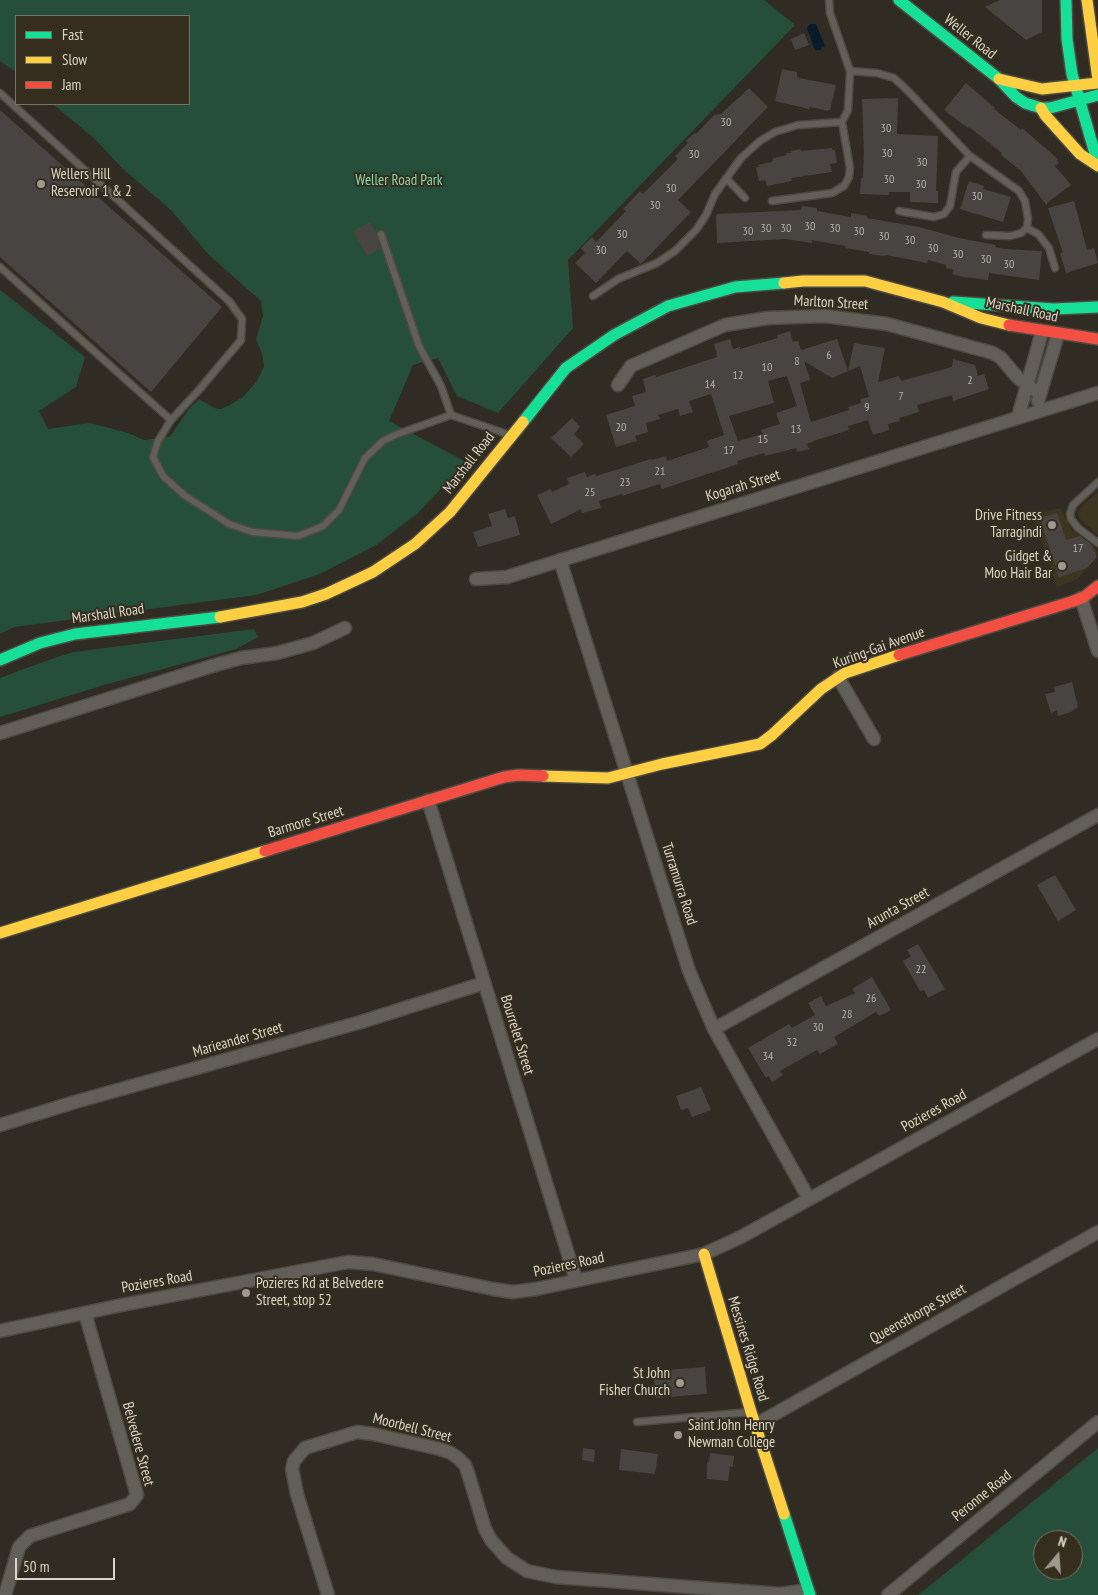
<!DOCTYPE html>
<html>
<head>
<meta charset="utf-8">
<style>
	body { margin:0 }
	#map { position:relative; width:1098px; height:1595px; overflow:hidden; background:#302c23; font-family:"PT Sans Narrow",sans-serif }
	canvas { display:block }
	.legend { position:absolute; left:15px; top:15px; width:175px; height:90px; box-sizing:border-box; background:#352e1e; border:1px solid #777163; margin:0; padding:6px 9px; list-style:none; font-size:15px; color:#d9d5cb }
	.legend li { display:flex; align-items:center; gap:10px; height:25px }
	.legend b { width:25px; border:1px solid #777163 }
	.north { position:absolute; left:1033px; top:1530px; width:50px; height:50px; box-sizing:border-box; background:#352e1e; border:1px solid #777163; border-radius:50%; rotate:18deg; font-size:14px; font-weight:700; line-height:20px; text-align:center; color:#d9d5cb }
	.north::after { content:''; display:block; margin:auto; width:18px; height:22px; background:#9e9a90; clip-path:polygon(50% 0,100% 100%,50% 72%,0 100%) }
	.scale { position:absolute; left:15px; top:1558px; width:100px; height:22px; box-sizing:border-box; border:2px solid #d9d5cb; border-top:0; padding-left:6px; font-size:15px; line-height:18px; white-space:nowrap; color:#d9d5cb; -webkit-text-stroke:4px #352e1e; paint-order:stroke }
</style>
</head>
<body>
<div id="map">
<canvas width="1098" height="1595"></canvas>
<ul class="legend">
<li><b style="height:6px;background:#16e098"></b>Fast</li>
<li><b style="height:6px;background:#ffcf43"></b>Slow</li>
<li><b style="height:6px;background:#f24e42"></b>Jam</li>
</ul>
<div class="north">N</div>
<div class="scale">50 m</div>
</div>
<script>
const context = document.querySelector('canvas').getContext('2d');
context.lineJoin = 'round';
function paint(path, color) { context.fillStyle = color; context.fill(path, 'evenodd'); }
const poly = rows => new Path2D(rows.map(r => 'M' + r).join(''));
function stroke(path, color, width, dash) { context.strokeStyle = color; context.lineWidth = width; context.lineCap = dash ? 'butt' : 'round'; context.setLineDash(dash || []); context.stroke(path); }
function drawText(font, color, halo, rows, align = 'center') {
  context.font = font + ' "PT Sans Narrow",sans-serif'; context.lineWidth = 4; context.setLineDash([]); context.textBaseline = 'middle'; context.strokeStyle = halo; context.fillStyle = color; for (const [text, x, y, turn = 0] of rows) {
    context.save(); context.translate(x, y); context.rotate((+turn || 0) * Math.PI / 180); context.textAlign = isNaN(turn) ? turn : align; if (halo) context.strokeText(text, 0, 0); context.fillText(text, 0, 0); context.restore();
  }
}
const built = poly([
	[1098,492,1098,535,1079,518,1078,512,1085,503],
	[1060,508,1071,529,1095,548,1098,554,1078,579,1057,587,1033,515]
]);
const green = poly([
	[0,0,764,0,795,25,568,260,573,328,498,413,457,396,438,358,413,365,389,421,466,462,417,514,376,545,320,574,256,595,14,627,0,634,0,290,85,357,76,387,39,411,48,429,90,423,128,433,144,440,170,437,188,410,199,399,214,408,221,409,230,405,243,397,257,381,264,366,262,353,256,340,263,316,261,301,209,255,171,210,123,169,96,140,53,104,189,104,189,16,16,16,16,72,0,61],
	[254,629,258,637,236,649,104,685,0,717,0,678,54,658,74,652],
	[1098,1448,1098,1595,918,1595,942,1576],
	[1043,1540,1073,1540,1073,1570,1043,1570]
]);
const water = poly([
	[810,24,816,24,825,46,822,47,821,50,815,50,807,28]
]);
const building = poly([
	[1000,0,1042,0,1042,32,1026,40,985,7],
	[804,33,809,45,795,50,791,39],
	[782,69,797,72,797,76,799,78,836,85,830,110,828,110,828,111,810,107,809,109,775,101],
	[966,83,995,108,994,109,1021,130,1022,128,1058,159,1057,160,1059,163,1055,166,1071,185,1047,203,1047,206,1021,171,1001,155,1002,153,969,127,968,128,944,110],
	[749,88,768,107,678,200,691,212,641,264,627,251,596,283,575,263,585,253,581,248,592,237,596,242,626,211,623,209,640,191,643,194,678,159,675,156,688,143,686,141,695,133,696,134,714,115,721,114],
	[898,98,897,134,938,136,936,191,938,191,938,203,910,202,910,192,889,192,889,195,860,194,861,178,863,178,864,152,862,99],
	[0,110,222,307,151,392,0,257],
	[832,148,833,150,835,150,837,163,830,164,832,172,791,178,792,181,767,186,765,180,759,181,756,167,759,167,758,165,772,162,773,158,787,155,786,153,791,153,791,151,800,149,801,151],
	[969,181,984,186,983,189,1011,197,1003,222,960,209],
	[1074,201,1087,250,1094,248,1098,263,1066,273,1060,253,1063,253,1048,208],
	[802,206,817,208,817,211,851,217,851,213,867,216,867,218,919,227,959,238,996,245,995,247,1005,249,1042,251,1039,280,989,273,988,280,964,277,952,274,954,270,946,268,946,265,928,260,927,263,886,255,885,256,869,254,869,252,845,248,846,246,812,240,812,243,785,239,717,243,716,216,717,214,801,210],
	[370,222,376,233,381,249,367,256,353,231],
	[790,331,793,342,798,341,801,350,837,339,848,371,832,378,804,361,810,380,800,383,811,422,849,410,848,407,861,403,860,399,869,397,860,366,848,371,854,343,885,348,878,382,899,376,901,381,952,367,953,359,975,365,978,376,984,374,989,389,953,401,952,395,917,405,919,412,899,418,900,421,888,424,889,430,873,435,868,420,848,426,849,430,813,441,813,442,807,444,809,449,797,452,796,448,765,456,764,453,737,461,738,464,662,489,660,484,622,496,622,494,599,501,601,508,582,513,581,509,551,524,537,495,551,489,552,492,569,484,567,478,585,472,587,477,595,474,596,476,651,459,652,460,666,456,667,461,709,447,707,441,724,435,711,394,689,401,693,412,680,416,678,409,658,415,660,419,646,423,648,432,635,436,637,441,616,447,606,415,635,406,632,396,646,392,643,379,655,375,656,377,717,357,716,354,717,354,714,344,730,339,733,349,740,347,740,349,778,338,777,335],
	[787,376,797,406,776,413,780,424,761,430,763,434,738,441,729,416,774,403,768,381],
	[572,418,580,427,574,434,584,444,571,457,551,438],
	[505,509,508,518,515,516,520,535,478,547,473,532,492,526,488,514],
	[1057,513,1066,540,1080,536,1091,544,1097,557,1087,568,1059,577,1040,518],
	[1072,682,1078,707,1071,712,1058,716,1057,710,1051,713,1045,694,1055,692,1054,687],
	[1055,875,1076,910,1058,921,1037,885],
	[918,944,945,989,928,998,924,990,920,991,903,961,911,956,907,950],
	[872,977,891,1010,879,1016,876,1012,834,1037,838,1044,820,1054,817,1050,780,1071,783,1075,772,1082,769,1076,766,1078,748,1048,789,1024,792,1028,815,1015,808,1003,821,996,826,1006,855,993,852,989],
	[701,1087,711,1110,692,1117,688,1108,681,1110,676,1096],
	[705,1367,707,1394,656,1398,653,1371],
	[583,1448,595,1450,594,1462,582,1460],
	[621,1449,658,1454,655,1474,619,1470],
	[710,1453,734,1456,733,1467,730,1466,728,1481,707,1479,707,1462,709,1462]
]);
const lane = poly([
	[850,71,877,73,894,78,906,89,970,156,1019,191,1025,201,1028,219,1027,228,1021,233,1010,236,986,235],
	[0,93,229,301,242,319,241,340,198,391,171,420,158,441,153,457,163,476,184,495,229,524,253,532,298,536,323,526,339,510,365,458,383,441,395,435,451,415,510,435],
	[726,178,745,198],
	[772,201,832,193,844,186,849,177,850,168,842,122,848,110,850,71,830,13,829,0],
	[899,211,934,217,944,214,950,206,956,172,970,156],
	[1027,228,1038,234,1049,248,1055,268],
	[381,234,419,346,441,386,451,415],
	[0,267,171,420],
	[593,296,618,279,657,263,675,251,696,230,706,215,715,194,741,158,760,141,775,132,798,125,842,122],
	[1098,482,1073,505,1070,514,1071,519,1078,528,1098,543],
	[637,1422,750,1412]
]);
const street = poly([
	[618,385,631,366,725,325,768,318,825,316,887,324,993,353,1001,358,1018,378,1040,394],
	[1038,401,1058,334],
	[1018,417,1042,332],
	[560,560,689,971,714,1029,809,1199],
	[476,579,507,577,1098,393],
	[1081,598,1098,651],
	[838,677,874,739],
	[0,733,212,666,241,658,277,653,313,643,345,628],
	[428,800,576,1280],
	[714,1029,1098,815],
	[0,1125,75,1102,361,1022,484,983],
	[0,1331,122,1305,348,1262,373,1264,493,1289,513,1292,536,1289,704,1254,741,1237,1098,1039],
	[755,1425,1098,1232],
	[5,1595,19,1547,30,1536,130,1504,137,1495,85,1313],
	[328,1595,297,1494,292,1469,294,1461,305,1448,357,1432,373,1434,440,1449,451,1453,458,1458,465,1465,468,1473,485,1529,491,1540,507,1558,527,1571,556,1577,781,1594,808,1590],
	[888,1595,1098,1422]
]);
const fast = poly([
	[899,0,999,79,1016,97,1025,103,1041,108,1050,108,1098,95],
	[1066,0,1067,39,1072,74,1098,164],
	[953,302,1054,309,1098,307],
	[523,422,566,368,614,335,668,306,735,287,784,283],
	[0,660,40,643,75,634,220,617],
	[784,1514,810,1595]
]);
const slow = poly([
	[1087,0,1098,80],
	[999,79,1042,89,1098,83],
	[1041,108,1045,115,1080,154,1098,166],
	[784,283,803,281,865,281,943,302,981,318,1009,325],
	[220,617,302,602,326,594,373,572,415,544,450,512,523,422],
	[543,776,608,778,662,764,760,744,772,735,821,689,845,673,899,655],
	[0,933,265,851],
	[704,1254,751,1412,784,1514]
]);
const jam = poly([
	[1009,325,1098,339],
	[899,655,1071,602,1084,597,1098,586],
	[265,851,504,777,519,775,543,776]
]);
const markers = [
	[41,184,5,"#9e9a90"],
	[1052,525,5,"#9e9a90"],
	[1062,566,5,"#9e9a90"],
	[246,1293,5,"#9e9a90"],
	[680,1383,5,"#9e9a90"],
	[678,1435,5,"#9e9a90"]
];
const numberNames = [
	["30",726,123],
	["30",886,129],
	["30",887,154],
	["30",694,155],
	["30",922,163],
	["30",889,180],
	["30",921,185],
	["30",671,189],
	["30",977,197],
	["30",655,206],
	["30",810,227],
	["30",766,229],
	["30",786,229],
	["30",835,229],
	["30",748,232],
	["30",859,232],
	["30",622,235],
	["30",884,237],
	["30",910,241],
	["30",933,249],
	["30",601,251],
	["30",958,255],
	["30",986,260],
	["30",1009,265],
	["6",829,356],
	["8",797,362],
	["10",767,368],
	["12",738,376],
	["2",970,381],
	["14",710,385],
	["7",901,397],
	["9",867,408],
	["20",621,428],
	["13",796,430],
	["15",763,440],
	["17",729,451],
	["21",660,472],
	["23",625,483],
	["25",590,493],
	["17",1078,549],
	["22",921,970],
	["26",871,999],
	["28",847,1015],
	["30",818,1028],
	["32",792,1043],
	["34",768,1057]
];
const streetNames = [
	["Weller Road",970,37,38],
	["Marlton Street",831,303,3],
	["Marshall Road",1022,310,12],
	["Marshall Road",469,463,-52],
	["Kogarah Street",743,486,-17],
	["Marshall Road",108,614,-8],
	["Kuring-Gai Avenue",879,648,-20],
	["Barmore Street",306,822,-17],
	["Turramurra Road",679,884,72],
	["Arunta Street",898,908,-29],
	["Bourrelet Street",517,1035,73],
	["Marieander Street",238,1040,-16],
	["Pozieres Road",934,1111,-29],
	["Pozieres Road",569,1265,-12],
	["Pozieres Road",157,1282,-10],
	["Queensthorpe Street",918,1314,-29],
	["Messines Ridge Road",748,1349,73],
	["Moorbell Street",412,1428,14],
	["Belvedere Street",138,1444,75],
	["Peronne Road",982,1496,-39]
];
const poiNames = [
	["Wellers Hill",51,175],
	["Reservoir 1 & 2",51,192],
	["Drive Fitness",1042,516,"right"],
	["Tarragindi",1042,533,"right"],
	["Gidget &",1052,557,"right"],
	["Moo Hair Bar",1052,574,"right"],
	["Pozieres Rd at Belvedere",256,1284],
	["Street, stop 52",256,1301],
	["St John",670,1374,"right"],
	["Fisher Church",670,1391,"right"],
	["Saint John Henry",688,1426],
	["Newman College",688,1443]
];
const parkNames = [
	["Weller Road Park",399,181]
];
paint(built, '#3e3520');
paint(green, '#264f3b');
paint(water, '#071b2a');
paint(building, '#484442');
stroke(lane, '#4d4a42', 9);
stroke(street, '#4d4a42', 15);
stroke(fast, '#4d4a42', 14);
stroke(slow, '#4d4a42', 14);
stroke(jam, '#4d4a42', 14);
stroke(lane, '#625f58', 6);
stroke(street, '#625f58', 12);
stroke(fast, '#16e098', 11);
stroke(slow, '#ffcf43', 11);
stroke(jam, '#f24e42', 11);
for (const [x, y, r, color] of markers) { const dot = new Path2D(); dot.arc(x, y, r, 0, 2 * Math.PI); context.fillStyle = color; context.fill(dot); stroke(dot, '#352e1e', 2); }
drawText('12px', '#b5b1a9', null, numberNames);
drawText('15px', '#d9d5cb', '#352e1e', streetNames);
drawText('15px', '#d9d5cb', '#352e1e', poiNames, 'left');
drawText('15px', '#7fd9ae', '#352e1e', parkNames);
</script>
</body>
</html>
